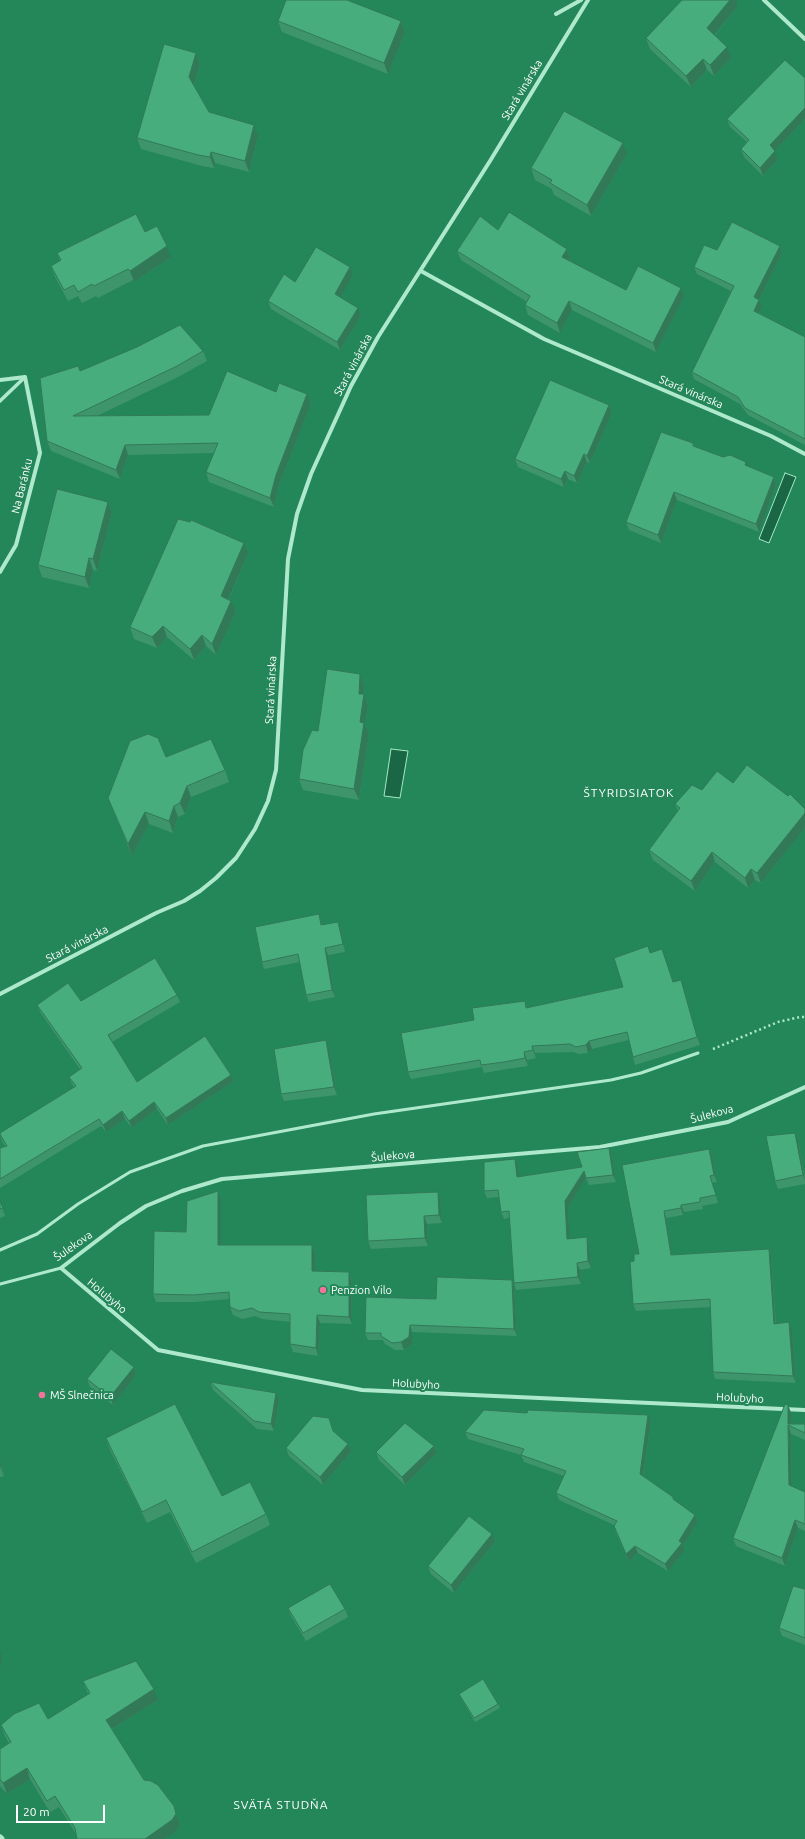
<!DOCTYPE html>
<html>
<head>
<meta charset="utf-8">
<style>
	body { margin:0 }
	#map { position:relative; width:805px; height:1839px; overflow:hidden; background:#248759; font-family:Ubuntu,sans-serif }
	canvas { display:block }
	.scale { position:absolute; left:16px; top:1805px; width:89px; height:18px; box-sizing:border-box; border:2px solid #fff; border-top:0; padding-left:5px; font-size:12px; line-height:14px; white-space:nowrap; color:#fff; -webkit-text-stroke:3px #248759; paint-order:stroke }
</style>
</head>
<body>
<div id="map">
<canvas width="805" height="1839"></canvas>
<div class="scale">20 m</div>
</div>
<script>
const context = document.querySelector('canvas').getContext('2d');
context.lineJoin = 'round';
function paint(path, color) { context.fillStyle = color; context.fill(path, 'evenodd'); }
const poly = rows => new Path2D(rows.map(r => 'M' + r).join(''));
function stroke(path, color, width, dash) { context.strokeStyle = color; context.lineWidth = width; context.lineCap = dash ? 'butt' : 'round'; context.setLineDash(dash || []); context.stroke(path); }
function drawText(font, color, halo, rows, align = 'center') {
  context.font = font + ' Ubuntu,sans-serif'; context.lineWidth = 4; context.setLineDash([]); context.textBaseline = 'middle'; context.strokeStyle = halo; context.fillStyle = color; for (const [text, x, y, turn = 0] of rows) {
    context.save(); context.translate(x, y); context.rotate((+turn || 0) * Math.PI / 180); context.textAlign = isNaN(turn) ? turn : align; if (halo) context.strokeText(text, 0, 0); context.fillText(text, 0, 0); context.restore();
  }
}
const water = poly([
	[785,473,796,477,769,543,759,539,785,473],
	[391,749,408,751,400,798,384,796,391,749]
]);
const path = poly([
	[713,1049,778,1022,800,1017,805,1017]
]);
const service = poly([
	[0,1250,37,1234,78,1204,130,1172,203,1146,374,1114,611,1080,641,1073,698,1053],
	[0,1284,61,1268]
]);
const pedestrian = poly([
	[0,401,25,377]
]);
const minor = poly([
	[764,0,805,39],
	[556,14,581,0],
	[421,271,544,339,771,436,805,454],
	[0,380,25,377,40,453,16,545,0,572],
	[0,994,156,913,184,901,200,891,216,878,236,858,255,829,268,801,276,770,288,559,297,514,311,474,351,386,378,337,490,161,588,0],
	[805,1087,728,1122,600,1147,222,1179,182,1191,146,1206,120,1223,61,1268,158,1350,362,1390,805,1410]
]);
const tertiary = poly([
	[0,1838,1,1839]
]);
const wall = poly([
	[738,6,715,35,731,58,714,76,707,70,691,87,650,49,646,38],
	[278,21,401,21,405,33,388,74,282,32],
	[196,53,200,64,194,86,209,112,258,136,249,172,215,163,214,168,202,166,141,149,137,138],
	[805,78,805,119,775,151,778,159,763,176,744,157,741,149,747,142,730,127,727,119],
	[627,154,591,216,554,195,552,189,535,180,531,168],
	[498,230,567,249,570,258,569,261,626,290,684,297,656,352,572,310,560,333,528,315,525,305,527,302,461,260,457,251],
	[145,232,171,257,134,282,133,280,98,298,96,296,82,303,78,296,68,301,55,277,51,266,60,261,57,253],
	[780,246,782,253,759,300,762,307,759,313,805,337,805,445,748,415,740,404,694,379,692,372,731,291,697,274,694,267,717,250],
	[353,275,340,297,361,316,340,350,271,309,268,301,295,282],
	[203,351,207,361,180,376,97,416,209,415,276,392,307,394,311,404,279,485,274,507,209,482,206,472,214,453,128,455,120,479,51,451,47,441,80,371],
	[609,405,612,413,590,463,587,462,577,483,568,479,564,487,518,467,515,459],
	[693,443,694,446,774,477,776,485,759,532,677,500,661,543,629,530,626,522],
	[108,502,112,513,97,571,93,570,89,588,42,577,38,565],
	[248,554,229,599,236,612,216,655,206,646,194,660,167,637,157,648,134,639,130,627],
	[360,674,364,685,363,694,364,694,368,705,365,725,369,734,359,800,303,790,299,779,318,731],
	[166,757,225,770,229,782,191,797,185,814,178,817,173,833,149,824,132,856,108,798],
	[733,783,805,809,805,828,761,883,755,880,748,888,715,862,695,891,653,860,649,850,678,811,675,804,702,790],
	[319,914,322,925,338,922,341,929,345,952,328,955,335,997,309,1002,306,995,300,962,264,969,262,962],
	[648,946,650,953,673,982,681,980,683,987,700,1045,635,1065,633,1057,629,1040,592,1049,588,1053,579,1054,573,1052,535,1053,536,1058,527,1060,528,1066,507,1069,484,1073,482,1067,411,1079,408,1072,474,1020,525,1001,527,1008,623,987],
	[177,995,180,1002,112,1042,137,1082,231,1075,233,1082,168,1125,157,1109,132,1128,125,1119,106,1132,101,1126,0,1188,0,1148,5,1146,2,1141,0,1135,74,1087,72,1084,69,1077,80,1069,40,1012,37,1005,81,1001],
	[329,1048,337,1095,284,1101,281,1094],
	[798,1141,805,1178,805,1184,778,1189,775,1181],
	[609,1148,612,1155,616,1182,589,1185,586,1178,568,1208,569,1239,587,1237,589,1244,591,1268,580,1270,581,1284,516,1290,514,1283,509,1218,504,1219,501,1212,499,1197,487,1198,484,1191,518,1166,519,1177,582,1167],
	[709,1149,712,1156,717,1182,712,1183,718,1203,702,1206,703,1209,684,1212,683,1215,666,1218,672,1255,769,1249,771,1256,776,1324,789,1322,792,1329,796,1383,715,1379,713,1372,711,1307,636,1311,633,1304,639,1254,622,1165],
	[218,1191,221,1199,221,1245,312,1245,315,1253,315,1271,349,1272,351,1280,352,1324,320,1323,318,1356,293,1352,290,1344,290,1322,262,1319,255,1316,242,1319,233,1315,230,1307,230,1299,195,1302,156,1302,153,1294,186,1232],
	[440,1200,442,1223,427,1224,428,1246,371,1249,368,1241],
	[0,1201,5,1216,0,1218],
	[512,1280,514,1287,517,1336,412,1332,412,1344,404,1350,395,1350,384,1343,383,1340,368,1340,365,1333,436,1299],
	[134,1367,136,1375,113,1405,90,1387,87,1379],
	[210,1382,279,1401,274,1431,257,1429,213,1390],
	[788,1405,791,1413,791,1424,805,1424,805,1440,791,1434,792,1486,805,1492,805,1531,798,1528,785,1566,736,1546,733,1538],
	[651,1422,643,1476,673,1497,675,1501,695,1515,698,1522,683,1545,685,1550,668,1571,638,1553,629,1561,616,1533,614,1525,559,1500,556,1493,564,1476,524,1462,521,1455,468,1439,465,1432],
	[334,1431,351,1452,323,1485,289,1456,286,1448],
	[106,1438,222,1496,266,1514,270,1525,196,1563,170,1512,147,1523,110,1450],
	[434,1446,437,1453,405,1485,379,1460,376,1452],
	[0,1460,4,1476,0,1477],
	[495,1542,454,1593,431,1574,428,1566],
	[805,1589,805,1645,782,1636,779,1628],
	[288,1608,345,1609,348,1617,306,1641,291,1616],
	[83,1681,158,1700,112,1729,144,1780,174,1806,180,1825,176,1831,76,1834,59,1807,50,1812,30,1779,7,1794,0,1786,0,1749,9,1743,5,1736,1,1725,48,1719,88,1694],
	[459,1694,498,1704,500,1708,475,1722,461,1698]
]);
const shadedWall = poly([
	[730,0,736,0,738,6,711,39,707,28],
	[401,21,405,33,388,74,384,63],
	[727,47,731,58,714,76,710,65],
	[196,53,200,64,193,89,189,77],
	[703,59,707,70,691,87,686,76],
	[805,108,805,119,773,153,770,145],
	[254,125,258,136,249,172,245,161],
	[623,143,627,154,591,216,587,205],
	[775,151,778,159,763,176,760,168],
	[211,152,215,163,214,168,210,157],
	[167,246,171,257,134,282,130,271],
	[780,246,782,253,757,304,754,297],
	[567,249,570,258,565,267,562,257],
	[350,267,353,275,338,302,335,294],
	[681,288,684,297,656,352,653,343],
	[759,300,762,307,756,318,754,311],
	[569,301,572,310,560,333,557,323],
	[358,308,361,316,340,350,337,342],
	[307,394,311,404,279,485,274,507,270,498,276,475],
	[609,405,612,413,590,463,587,456],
	[125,445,128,455,120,479,116,470],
	[584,454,587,462,577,483,574,476],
	[746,462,749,469,745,465],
	[565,471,568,479,564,487,561,479],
	[774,477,776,485,759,532,756,524],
	[674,492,677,500,661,543,658,535],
	[108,502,112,513,97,571,93,559],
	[244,543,248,554,225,607,221,596],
	[89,558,93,570,89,588,85,577],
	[231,601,236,612,216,655,212,644],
	[163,626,167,637,157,648,152,637],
	[202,635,206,646,194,660,190,649],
	[360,674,364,685,363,701,364,694,368,705,365,725,369,734,359,800,354,789,360,722,359,694],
	[187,786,191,797,185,814,180,803],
	[174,806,178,817,173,833,169,821],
	[145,812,149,824,132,856,128,844],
	[805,813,805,828,761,883,757,873],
	[712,852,715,862,695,891,691,881],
	[751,869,755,880,748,888,745,878],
	[319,914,321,921,323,932,321,925],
	[338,922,341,929,345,952,343,944],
	[325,948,328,955,335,997,332,990],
	[681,980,683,987,700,1045,697,1037],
	[326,1040,329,1048,337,1095,334,1087],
	[589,1041,592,1049,588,1053,586,1045],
	[532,1046,535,1053,536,1058,533,1050],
	[524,1052,527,1060,528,1066,525,1058],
	[231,1075,233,1082,168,1125,166,1118],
	[154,1102,157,1109,132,1128,129,1121],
	[122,1111,125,1119,106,1132,103,1125],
	[795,1133,798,1141,805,1181,803,1175],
	[609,1148,612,1155,616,1182,613,1175],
	[709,1149,712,1156,717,1182,714,1175],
	[515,1159,518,1166,520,1184,517,1177],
	[584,1171,586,1178,568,1208,570,1246,567,1239,565,1201],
	[218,1191,221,1199,221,1252,218,1245],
	[438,1192,440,1200,442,1223,439,1215],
	[681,1205,684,1212,683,1215,681,1208],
	[664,1211,666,1218,673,1262,671,1255],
	[424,1216,427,1224,428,1246,425,1238],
	[587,1237,589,1244,591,1268,588,1261],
	[312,1245,315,1253,315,1278,312,1271],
	[769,1249,771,1256,776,1331,774,1324],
	[577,1263,580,1270,581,1284,578,1277],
	[349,1272,351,1280,352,1324,349,1317],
	[512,1280,514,1287,517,1336,514,1329],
	[317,1315,320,1323,318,1356,316,1348],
	[789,1322,792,1329,796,1383,793,1376],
	[410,1325,412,1332,412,1344,404,1350,401,1342],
	[134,1367,136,1375,113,1405,110,1397],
	[276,1393,279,1401,274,1431,271,1424],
	[788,1405,791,1413,791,1427,788,1424],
	[648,1415,651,1422,642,1481,640,1474],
	[788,1425,791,1434,792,1493,789,1485],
	[348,1444,351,1452,323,1485,320,1477],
	[434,1446,437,1453,405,1485,402,1477],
	[0,1460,4,1476,0,1466],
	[695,1515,698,1522,683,1545,685,1550,668,1571,665,1564],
	[795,1520,798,1528,785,1566,782,1558],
	[492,1534,495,1542,454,1593,451,1585],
	[635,1546,638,1553,629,1561,626,1554],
	[0,1651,2,1657,0,1667],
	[154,1689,158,1700,110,1730,106,1720],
	[27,1768,30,1779,7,1794,3,1783],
	[174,1806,180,1825,176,1831,165,1839,145,1839]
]);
const building = poly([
	[286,0,347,0,401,21,384,63,278,21,286,0],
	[682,0,730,0,707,28,727,47,710,65,703,59,686,76,646,38,682,0],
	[164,44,196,53,189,77,209,112,254,125,245,161,211,152,210,157,198,155,137,138,164,44],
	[785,60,805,78,805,108,770,145,775,151,760,168,741,149,749,140,727,119,785,60],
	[564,111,623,143,587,205,550,183,552,180,531,168,564,111],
	[509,212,567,249,562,257,626,290,638,266,681,288,653,343,569,301,557,323,525,305,530,296,457,251,480,216,498,230,509,212],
	[136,214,145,232,157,226,167,246,130,271,128,269,94,286,92,284,78,292,74,285,64,290,51,266,61,260,57,253,136,214],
	[732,222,780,246,754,297,759,300,754,311,805,337,805,439,745,408,738,397,692,372,734,286,694,267,704,245,717,250,732,222],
	[316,247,350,267,335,294,358,308,337,342,268,301,284,274,295,282,316,247],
	[180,325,203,351,177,366,73,416,209,415,227,371,276,392,279,383,307,394,276,475,270,498,206,472,218,443,125,445,116,470,47,441,40,378,78,366,80,371,137,347,180,325],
	[550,380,609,405,587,456,584,454,574,476,565,471,561,479,515,459,550,380],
	[661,432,693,443,693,446,723,457,730,455,746,462,745,465,774,477,756,524,674,492,658,535,626,522,661,432],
	[57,489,108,502,93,559,89,558,85,577,38,565,57,489],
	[178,519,190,522,191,520,244,543,221,596,231,601,212,644,202,635,190,649,163,626,152,637,130,627,178,519],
	[327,669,360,674,359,694,364,694,360,722,364,723,354,789,299,779,303,750,312,730,318,731,327,669],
	[148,734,158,738,166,757,211,739,225,770,187,786,180,803,174,806,169,821,145,812,128,844,108,798,130,741,148,734],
	[747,765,788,796,790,794,805,809,805,813,757,873,751,869,745,878,712,852,691,881,649,850,680,808,675,804,692,785,702,790,717,771,733,783,747,765],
	[319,914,321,925,338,922,343,944,325,948,332,990,306,995,298,954,262,962,255,927,319,914],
	[648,946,650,953,662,949,673,982,681,980,697,1037,633,1057,627,1032,589,1041,586,1045,576,1047,570,1044,532,1046,533,1050,524,1052,525,1058,504,1062,481,1065,480,1060,408,1072,401,1033,474,1020,472,1008,525,1001,526,1008,623,987,614,958,648,946],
	[155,958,177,995,108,1035,137,1082,205,1036,231,1075,166,1118,154,1102,129,1121,122,1111,103,1125,99,1119,0,1179,0,1148,7,1146,0,1134,0,1133,76,1086,69,1077,82,1068,37,1005,68,983,81,1001,155,958],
	[326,1040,334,1087,281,1094,274,1049,326,1040],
	[795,1133,803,1175,775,1181,766,1136,795,1133],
	[609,1148,613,1175,586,1178,584,1171,565,1201,567,1239,587,1237,588,1261,577,1263,578,1277,514,1283,509,1211,501,1212,498,1190,484,1191,484,1162,515,1159,517,1177,582,1167,577,1152,609,1148],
	[709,1149,714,1175,710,1176,716,1195,700,1198,700,1202,681,1205,681,1208,664,1211,671,1255,769,1249,774,1324,789,1322,793,1376,713,1372,710,1299,633,1304,630,1262,634,1261,634,1254,639,1254,622,1165,709,1149],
	[218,1191,218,1245,312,1245,312,1271,349,1272,349,1317,317,1315,316,1348,290,1344,290,1314,259,1312,252,1308,239,1311,230,1307,229,1292,193,1295,153,1294,154,1231,186,1232,187,1201,218,1191],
	[438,1192,439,1215,424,1216,425,1238,368,1241,366,1195,438,1192],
	[0,1201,3,1208,0,1209,0,1201],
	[437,1277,512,1280,514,1329,410,1325,409,1337,401,1342,392,1343,381,1336,381,1333,365,1333,366,1297,436,1299,437,1277],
	[111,1349,134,1367,110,1397,87,1379,111,1349],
	[210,1382,276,1393,271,1424,254,1421,210,1382],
	[175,1404,222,1496,250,1482,266,1514,192,1552,166,1500,142,1512,106,1438,175,1404],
	[785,1404,788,1405,788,1424,805,1424,805,1433,788,1425,789,1485,805,1492,805,1524,795,1520,782,1558,733,1538,785,1404],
	[484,1410,527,1413,528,1410,648,1415,640,1474,673,1497,673,1499,695,1515,679,1541,682,1543,665,1564,635,1546,626,1554,614,1526,617,1521,556,1493,566,1471,521,1455,524,1449,465,1432,484,1410],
	[313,1416,329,1418,333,1431,348,1444,320,1477,286,1448,313,1416],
	[405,1423,434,1446,402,1477,376,1452,405,1423],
	[469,1516,492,1534,451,1585,428,1566,469,1516],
	[330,1584,345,1609,303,1633,288,1608,330,1584],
	[793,1586,805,1589,805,1638,779,1628,793,1586],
	[136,1661,154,1689,106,1720,144,1780,151,1781,158,1785,174,1806,176,1814,172,1820,145,1839,77,1839,75,1828,55,1796,47,1801,27,1768,3,1783,0,1779,0,1749,11,1742,1,1725,14,1714,39,1703,48,1719,90,1693,83,1681,136,1661],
	[483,1679,498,1704,474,1718,459,1694,483,1679]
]);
const markers = [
	[323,1290,4,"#f4739b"],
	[42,1395,4,"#f4739b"]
];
const streetNames = [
	["Stará vinárska",522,90,-59],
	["Stará vinárska",353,365,-62],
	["Stará vinárska",691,392,23],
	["Na Baránku",22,486,-76],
	["Stará vinárska",271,690,-87],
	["Stará vinárska",77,944,-27],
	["Šulekova",712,1114,-15],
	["Šulekova",393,1156,-5],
	["Šulekova",73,1246,-35],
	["Holubyho",107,1296,40],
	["Holubyho",416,1384,3],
	["Holubyho",740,1398,3]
];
const poiNames = [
	["Penzion Vilo",331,1290],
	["MŠ Slnečnica",50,1395]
];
const neighbourhoodNames = [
	["ŠTYRIDSIATOK",629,793],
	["SVÄTÁ STUDŇA",281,1805]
];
paint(water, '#196744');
stroke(water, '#a3eac7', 1);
stroke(path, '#afe9cd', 2.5, [2, 3]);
stroke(service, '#afe9cd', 3);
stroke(pedestrian, '#afe9cd', 3.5);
stroke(minor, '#afe9cd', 4);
stroke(tertiary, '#afe9cd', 7);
paint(wall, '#3e956c');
paint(shadedWall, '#327958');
paint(building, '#48ad7d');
stroke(building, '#327958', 1);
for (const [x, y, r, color] of markers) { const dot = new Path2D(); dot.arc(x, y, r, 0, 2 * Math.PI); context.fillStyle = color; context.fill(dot); stroke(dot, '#248759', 1.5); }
drawText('11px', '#fff', '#248759', streetNames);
drawText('11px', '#fff', '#248759', poiNames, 'left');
context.letterSpacing = '1px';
drawText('12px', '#fff', '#248759', neighbourhoodNames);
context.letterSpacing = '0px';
</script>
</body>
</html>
